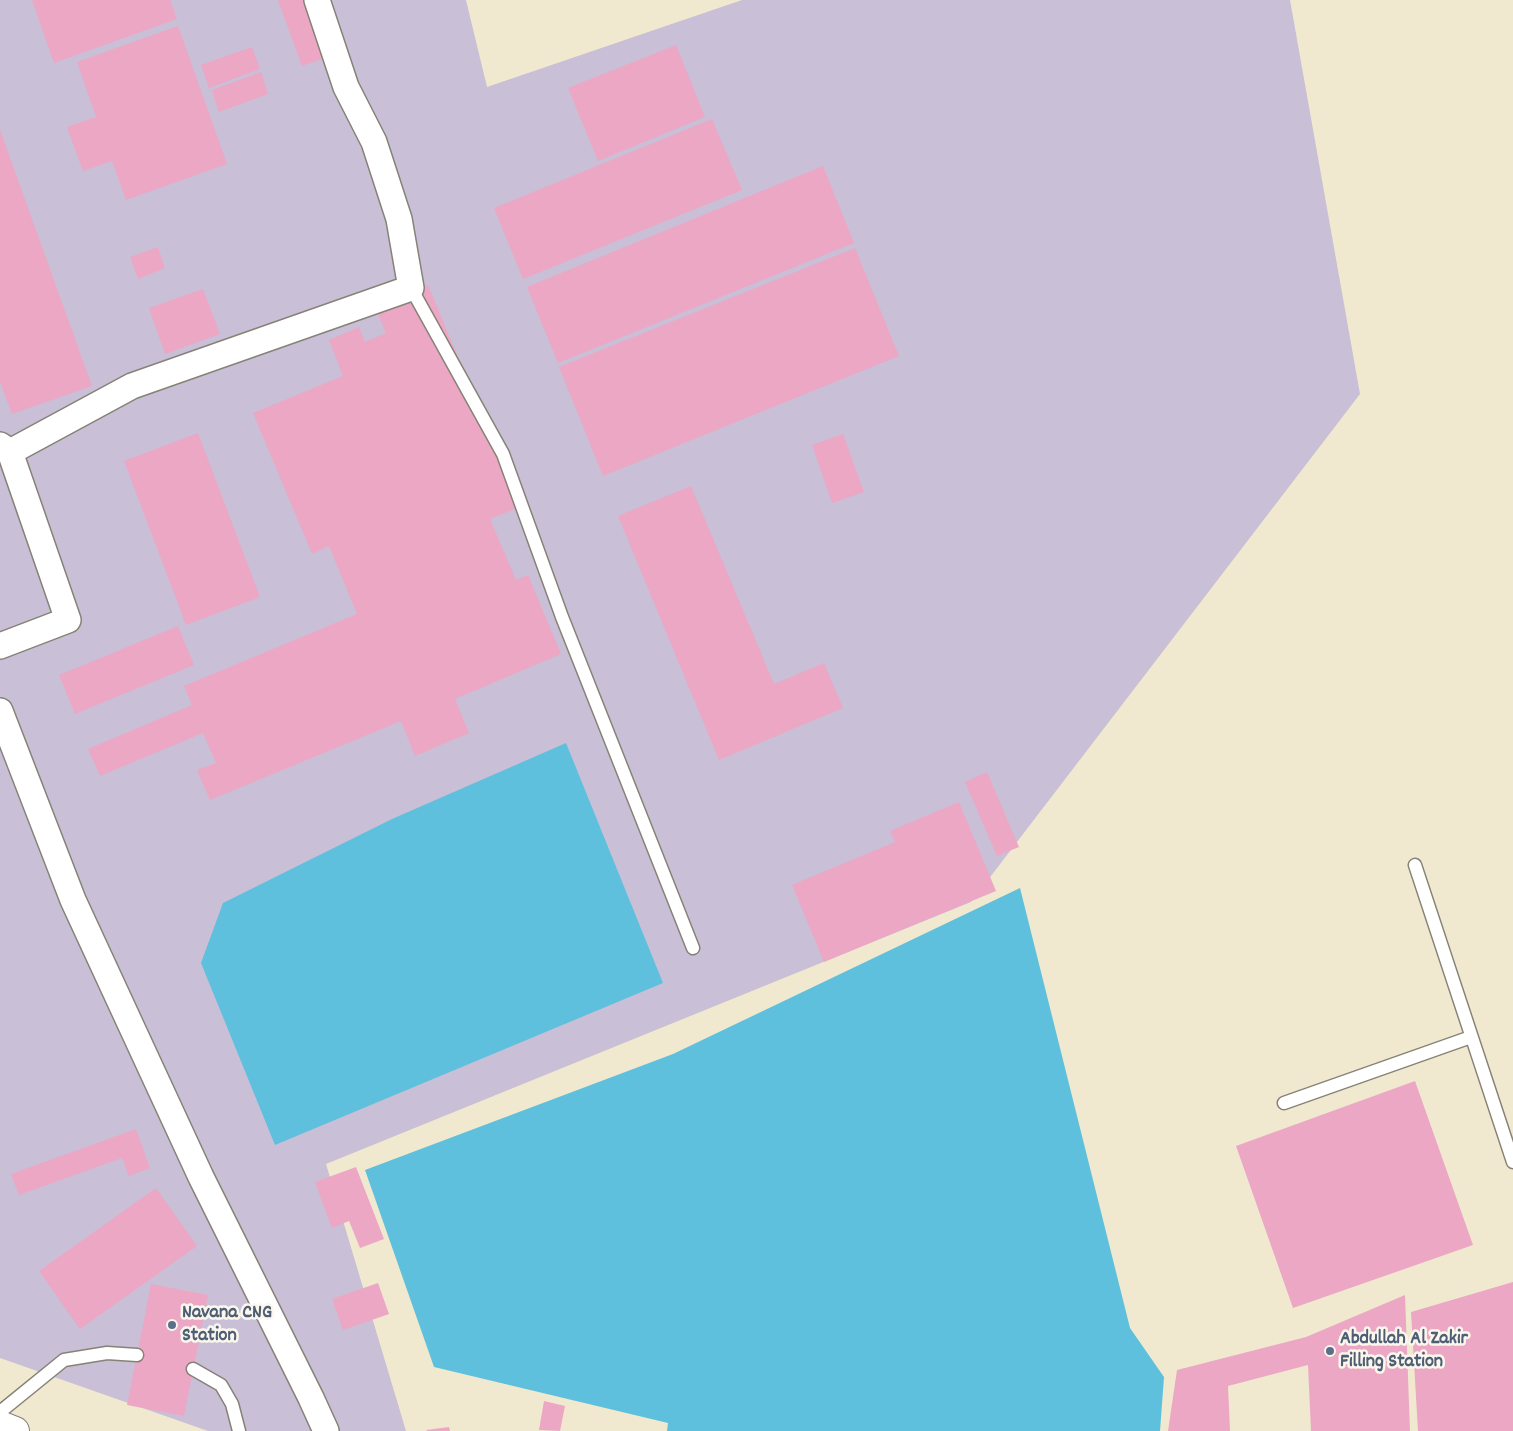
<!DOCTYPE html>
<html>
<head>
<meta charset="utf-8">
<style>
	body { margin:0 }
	canvas { display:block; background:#f0e9cf }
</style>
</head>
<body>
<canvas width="1513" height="1431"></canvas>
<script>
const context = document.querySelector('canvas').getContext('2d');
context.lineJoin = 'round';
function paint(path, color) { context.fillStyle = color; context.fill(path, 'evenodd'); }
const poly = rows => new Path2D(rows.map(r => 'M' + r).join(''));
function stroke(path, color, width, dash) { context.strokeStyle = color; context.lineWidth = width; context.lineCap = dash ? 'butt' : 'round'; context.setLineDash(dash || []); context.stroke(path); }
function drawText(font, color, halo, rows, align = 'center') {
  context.font = font + ' Dekko,sans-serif'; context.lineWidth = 5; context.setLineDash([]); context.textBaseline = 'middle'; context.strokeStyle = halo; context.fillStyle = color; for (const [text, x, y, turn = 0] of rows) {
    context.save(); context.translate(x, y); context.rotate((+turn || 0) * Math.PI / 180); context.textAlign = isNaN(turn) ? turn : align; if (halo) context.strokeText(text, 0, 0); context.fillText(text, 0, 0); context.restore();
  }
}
const industrial = poly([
	[0,0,466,0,487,87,742,0,1290,0,1360,394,971,902,326,1164,406,1431,208,1431,0,1358]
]);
const water = poly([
	[566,743,663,983,275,1145,201,963,223,903,392,819],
	[1020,888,1130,1328,1164,1377,1160,1431,667,1431,668,1423,434,1367,365,1170,673,1054]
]);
const building = poly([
	[32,0,170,0,177,19,54,63],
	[278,0,330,0,348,50,302,66],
	[178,26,227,164,126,200,112,161,83,171,67,127,96,117,77,62],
	[676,45,705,117,598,161,568,88],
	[252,47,260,69,209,88,201,65],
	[261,72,268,94,219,112,212,90],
	[712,119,742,190,523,279,494,208],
	[0,130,92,386,12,414,0,382],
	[823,166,854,243,558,363,527,287],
	[158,247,165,268,138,279,130,257],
	[855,248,899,356,603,476,559,367],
	[428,285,520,507,490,519,516,580,528,575,561,654,455,699,469,733,415,756,401,721,210,800,197,770,216,763,203,733,100,776,88,749,192,705,184,686,357,614,329,546,312,554,253,413,343,376,329,340,359,327,365,342,386,333,375,307],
	[203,289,220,334,165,354,149,308],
	[198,433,260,597,186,625,124,461],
	[843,434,864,492,832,503,812,445],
	[691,486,774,684,824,663,843,708,719,760,618,516],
	[178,626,194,665,75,714,59,675],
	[987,772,1019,847,997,856,965,782],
	[959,802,996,891,824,962,792,885,895,842,890,831],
	[1415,1081,1473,1245,1293,1308,1236,1146],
	[136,1129,150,1168,129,1176,122,1158,19,1195,11,1174],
	[356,1167,384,1239,360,1248,349,1221,332,1228,315,1182],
	[156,1188,197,1246,80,1329,39,1271],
	[1513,1282,1513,1431,1418,1431,1411,1312],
	[378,1283,389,1314,343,1330,332,1299],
	[151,1284,208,1295,184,1416,127,1405],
	[1405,1295,1410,1431,1311,1431,1308,1365,1228,1386,1230,1431,1168,1431,1177,1370,1306,1337],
	[544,1401,565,1406,560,1431,539,1430],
	[449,1427,450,1431,427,1431,426,1430]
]);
const service = poly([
	[411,288,503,454,562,617,693,948],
	[1415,865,1513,1162],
	[1284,1103,1471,1037],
	[193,1369,221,1385,232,1404,239,1431],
	[0,1412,64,1360,107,1353,137,1355]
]);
const minor = poly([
	[0,445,10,452,68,620,0,646],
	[10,452,132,386,411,288,399,219,374,142,346,87,317,0],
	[0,711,73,900,201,1177,311,1398,326,1431]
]);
const trunk = poly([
	[0,1425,15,1431]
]);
const markers = [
	[172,1325,5,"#5c6f8a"],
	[1330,1351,5,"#5c6f8a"]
];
const serviceNames = [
	["Navana CNG",182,1314],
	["Station",182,1337],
	["Abdullah Al Zakir",1340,1340],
	["Filling Station",1340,1363]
];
paint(industrial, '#c9bfd7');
paint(water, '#5ec0dd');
paint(building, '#eca7c5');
stroke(service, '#868276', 15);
stroke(minor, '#868276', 28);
stroke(trunk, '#868276', 30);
stroke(service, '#fff', 12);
stroke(minor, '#fff', 25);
stroke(trunk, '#fff', 28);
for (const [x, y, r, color] of markers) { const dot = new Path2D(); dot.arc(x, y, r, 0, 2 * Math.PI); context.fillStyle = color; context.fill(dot); stroke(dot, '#fbf7ec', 2); }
drawText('bold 20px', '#4e5e75', '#fbf7ec', serviceNames, 'left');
</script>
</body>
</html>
